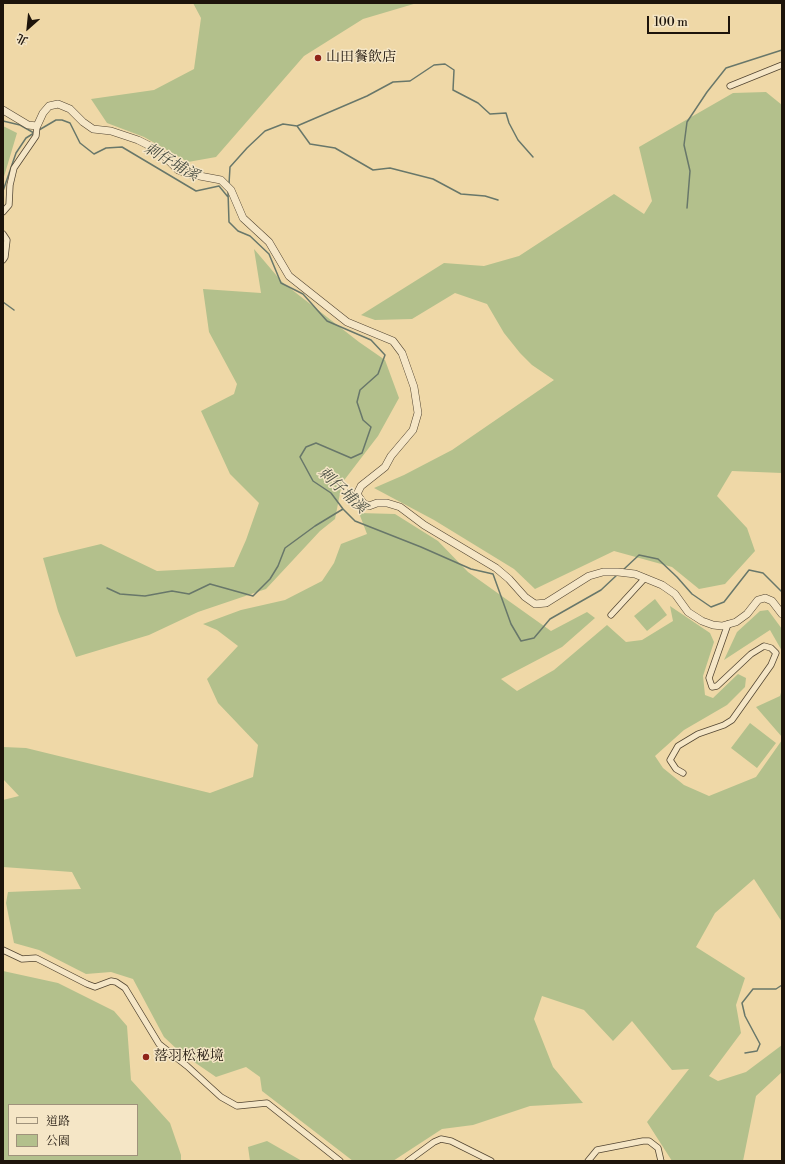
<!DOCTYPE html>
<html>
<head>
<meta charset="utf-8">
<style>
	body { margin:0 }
	#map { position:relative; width:785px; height:1164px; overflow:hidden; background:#efd8a7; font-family:"Libre Bodoni","Noto Serif TC",serif }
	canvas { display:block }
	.frame { position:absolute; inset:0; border:4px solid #1d140b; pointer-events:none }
	.legend { position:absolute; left:8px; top:1104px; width:130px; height:52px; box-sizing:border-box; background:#f5e6c6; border:1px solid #9f927b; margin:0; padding:5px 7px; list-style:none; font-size:12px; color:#1d140b }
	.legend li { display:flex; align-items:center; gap:8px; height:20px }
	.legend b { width:20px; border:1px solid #9f927b }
	.north { position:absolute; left:8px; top:8px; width:40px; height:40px; -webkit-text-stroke:3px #f5e6c6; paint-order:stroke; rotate:207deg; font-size:11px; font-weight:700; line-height:16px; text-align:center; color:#1d140b }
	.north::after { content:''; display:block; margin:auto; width:14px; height:18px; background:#1d140b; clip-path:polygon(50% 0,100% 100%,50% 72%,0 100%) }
	.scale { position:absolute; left:647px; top:16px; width:83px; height:18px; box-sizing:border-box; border:2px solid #1d140b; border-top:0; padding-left:5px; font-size:12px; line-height:14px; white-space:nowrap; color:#1d140b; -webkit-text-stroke:3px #f5e6c6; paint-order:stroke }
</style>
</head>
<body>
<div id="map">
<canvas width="785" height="1164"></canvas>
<div class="frame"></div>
<ul class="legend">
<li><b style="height:5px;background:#f5e6c6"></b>道路</li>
<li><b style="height:11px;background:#b3c08c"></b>公園</li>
</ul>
<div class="north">北</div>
<div class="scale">100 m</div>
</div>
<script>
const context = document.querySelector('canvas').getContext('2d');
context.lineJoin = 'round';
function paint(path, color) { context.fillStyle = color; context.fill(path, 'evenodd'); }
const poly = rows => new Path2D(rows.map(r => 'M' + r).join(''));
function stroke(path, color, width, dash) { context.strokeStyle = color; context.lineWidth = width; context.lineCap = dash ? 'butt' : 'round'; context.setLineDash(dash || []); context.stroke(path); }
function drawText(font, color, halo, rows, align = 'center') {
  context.font = font + ' "Libre Bodoni","Noto Serif TC",serif'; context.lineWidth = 3; context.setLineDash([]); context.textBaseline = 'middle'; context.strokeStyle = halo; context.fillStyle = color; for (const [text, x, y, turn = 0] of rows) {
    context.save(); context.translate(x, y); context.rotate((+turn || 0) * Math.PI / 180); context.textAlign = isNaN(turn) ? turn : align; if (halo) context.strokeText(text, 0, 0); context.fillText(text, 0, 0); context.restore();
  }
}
const green = poly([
	[193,3,417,3,363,19,304,56,216,157,188,162,144,137,107,123,91,99,154,90,194,69,201,18],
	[766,92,782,105,782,473,732,471,717,496,747,528,755,551,725,584,699,589,672,567,614,551,535,589,514,569,434,520,374,488,404,475,452,450,554,380,532,365,520,353,504,333,487,304,455,293,412,319,375,320,361,315,444,263,484,266,519,256,614,194,644,214,652,201,639,147,733,93],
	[3,126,17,133,3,180],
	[254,249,282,282,359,342,385,360,399,398,378,436,342,483,335,519,320,531,266,589,198,612,149,635,76,657,58,611,43,558,101,544,157,571,234,567,246,540,259,503,230,474,201,411,234,394,237,384,209,332,203,289,261,293],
	[359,513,395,514,438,541,468,572,551,631,587,612,595,618,562,647,501,679,517,691,554,670,607,625,626,642,642,640,673,621,670,606,710,633,714,642,703,676,705,695,713,698,738,674,746,678,745,687,727,705,684,730,655,756,663,768,684,785,709,796,756,777,782,740,782,922,754,879,715,913,696,947,745,978,736,1005,741,1033,709,1076,718,1081,746,1072,782,1045,782,1072,756,1096,743,1161,672,1161,647,1122,689,1069,672,1070,632,1021,613,1041,584,1010,542,996,534,1019,553,1067,583,1103,530,1106,473,1125,442,1129,393,1161,353,1161,262,1091,260,1077,246,1067,216,1077,181,1053,164,1037,133,979,111,972,86,974,39,950,14,943,6,903,8,892,81,889,72,872,3,867,3,800,19,796,3,779,3,747,26,748,210,793,253,777,258,745,218,703,207,679,238,646,217,630,203,624,241,610,285,600,322,581,334,563,341,544,367,534],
	[655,599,667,615,647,631,634,616],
	[768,610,782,629,782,651,770,630,724,660,737,632,760,611],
	[782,689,782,737,756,707,780,696],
	[750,723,776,743,757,768,731,748],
	[3,971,58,983,114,1011,127,1026,131,1080,170,1123,181,1155,181,1161,3,1161],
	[9,1105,137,1105,137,1155,9,1155],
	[267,1141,302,1161,250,1161,248,1147]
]);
const stream = poly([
	[3,121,20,125,34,133],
	[297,126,310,144,335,148,373,170,390,168,433,179,461,194,485,196,498,200],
	[39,130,56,120,62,120,70,123,80,143,94,154,106,148,122,147,196,191,219,186,228,197],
	[229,184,230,167,247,148,265,131,283,124,297,126,367,96,393,82,410,81,434,65,445,64,454,70,453,90,478,103,490,114,506,113,509,123,518,140,533,157],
	[3,191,16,153,26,138,34,133],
	[228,192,229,222,238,231,250,236,269,254,281,283,303,294,327,321,371,340,385,355,378,374,360,390,357,402,363,420,371,427,362,453,351,458,316,443,306,447,300,457,313,481,331,493,343,509,355,521,421,547,471,569,493,574,511,624,521,641,534,638,550,619,601,590,618,574],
	[687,208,690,171,684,145,687,122,707,92,726,68,782,50],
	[3,302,14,310],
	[623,570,639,555,658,559,677,577,692,594,711,607,724,602,749,570,763,573,782,592],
	[107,588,120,594,145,596,172,591,189,594,210,584,253,596,270,579,278,566,285,548,315,526,343,509],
	[745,1053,757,1051,760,1044,745,1016,742,1003,753,989,776,989,782,985]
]);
const minor = poly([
	[730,86,782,65],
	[3,212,9,205,10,185,14,168,36,136,37,126],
	[3,234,7,240,5,257,3,260],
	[611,615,645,578],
	[683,773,676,769,670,760,678,746,698,734,724,725,732,720,771,665,776,653,771,648,764,646,751,654,717,686,712,687,709,678,728,624],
	[3,950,22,959,36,958,87,984,95,987,111,981,116,982,125,988,159,1044,187,1066,221,1097,237,1106,267,1103,340,1161],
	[408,1161,434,1142,441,1139,451,1141,491,1161],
	[588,1161,597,1150,643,1141,649,1141,658,1148,661,1161]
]);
const tertiary = poly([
	[3,110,28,125,37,126,43,113,49,106,58,104,70,109,83,122,93,129,111,131,138,140,158,150,178,170,189,174,221,180,231,190,243,218,269,242,289,276,347,322,393,341,402,353,414,387,418,413,413,430,391,456,385,467,361,486,357,494,363,503,369,506,377,503,387,503,400,507,424,525,496,568,509,579,525,597,535,604,546,603,589,576,603,572,618,572,635,574,662,585,675,594,688,612,702,621,713,625,722,626,736,622,747,614,758,600,765,598,772,601,782,614]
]);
const markers = [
	[318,58,4,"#8f2418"],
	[146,1057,4,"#8f2418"]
];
const poiNames = [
	["山田餐飲店",326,58],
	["落羽松秘境",154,1057]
];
const waterNames = [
	["刺仔埔溪",171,163,30],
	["刺仔埔溪",342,491,43]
];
paint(green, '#b3c08c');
stroke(stream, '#68776a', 1.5);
stroke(minor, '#524532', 7);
stroke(tertiary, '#524532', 8);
stroke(minor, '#f5e6c6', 5.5);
stroke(tertiary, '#f5e6c6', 7);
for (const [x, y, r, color] of markers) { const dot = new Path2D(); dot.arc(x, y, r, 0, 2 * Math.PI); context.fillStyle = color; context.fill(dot); stroke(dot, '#f5e6c6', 1.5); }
drawText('14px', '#1d140b', '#f5e6c6', poiNames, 'left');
drawText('italic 15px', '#494e43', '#f5e6c6', waterNames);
</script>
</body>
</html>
